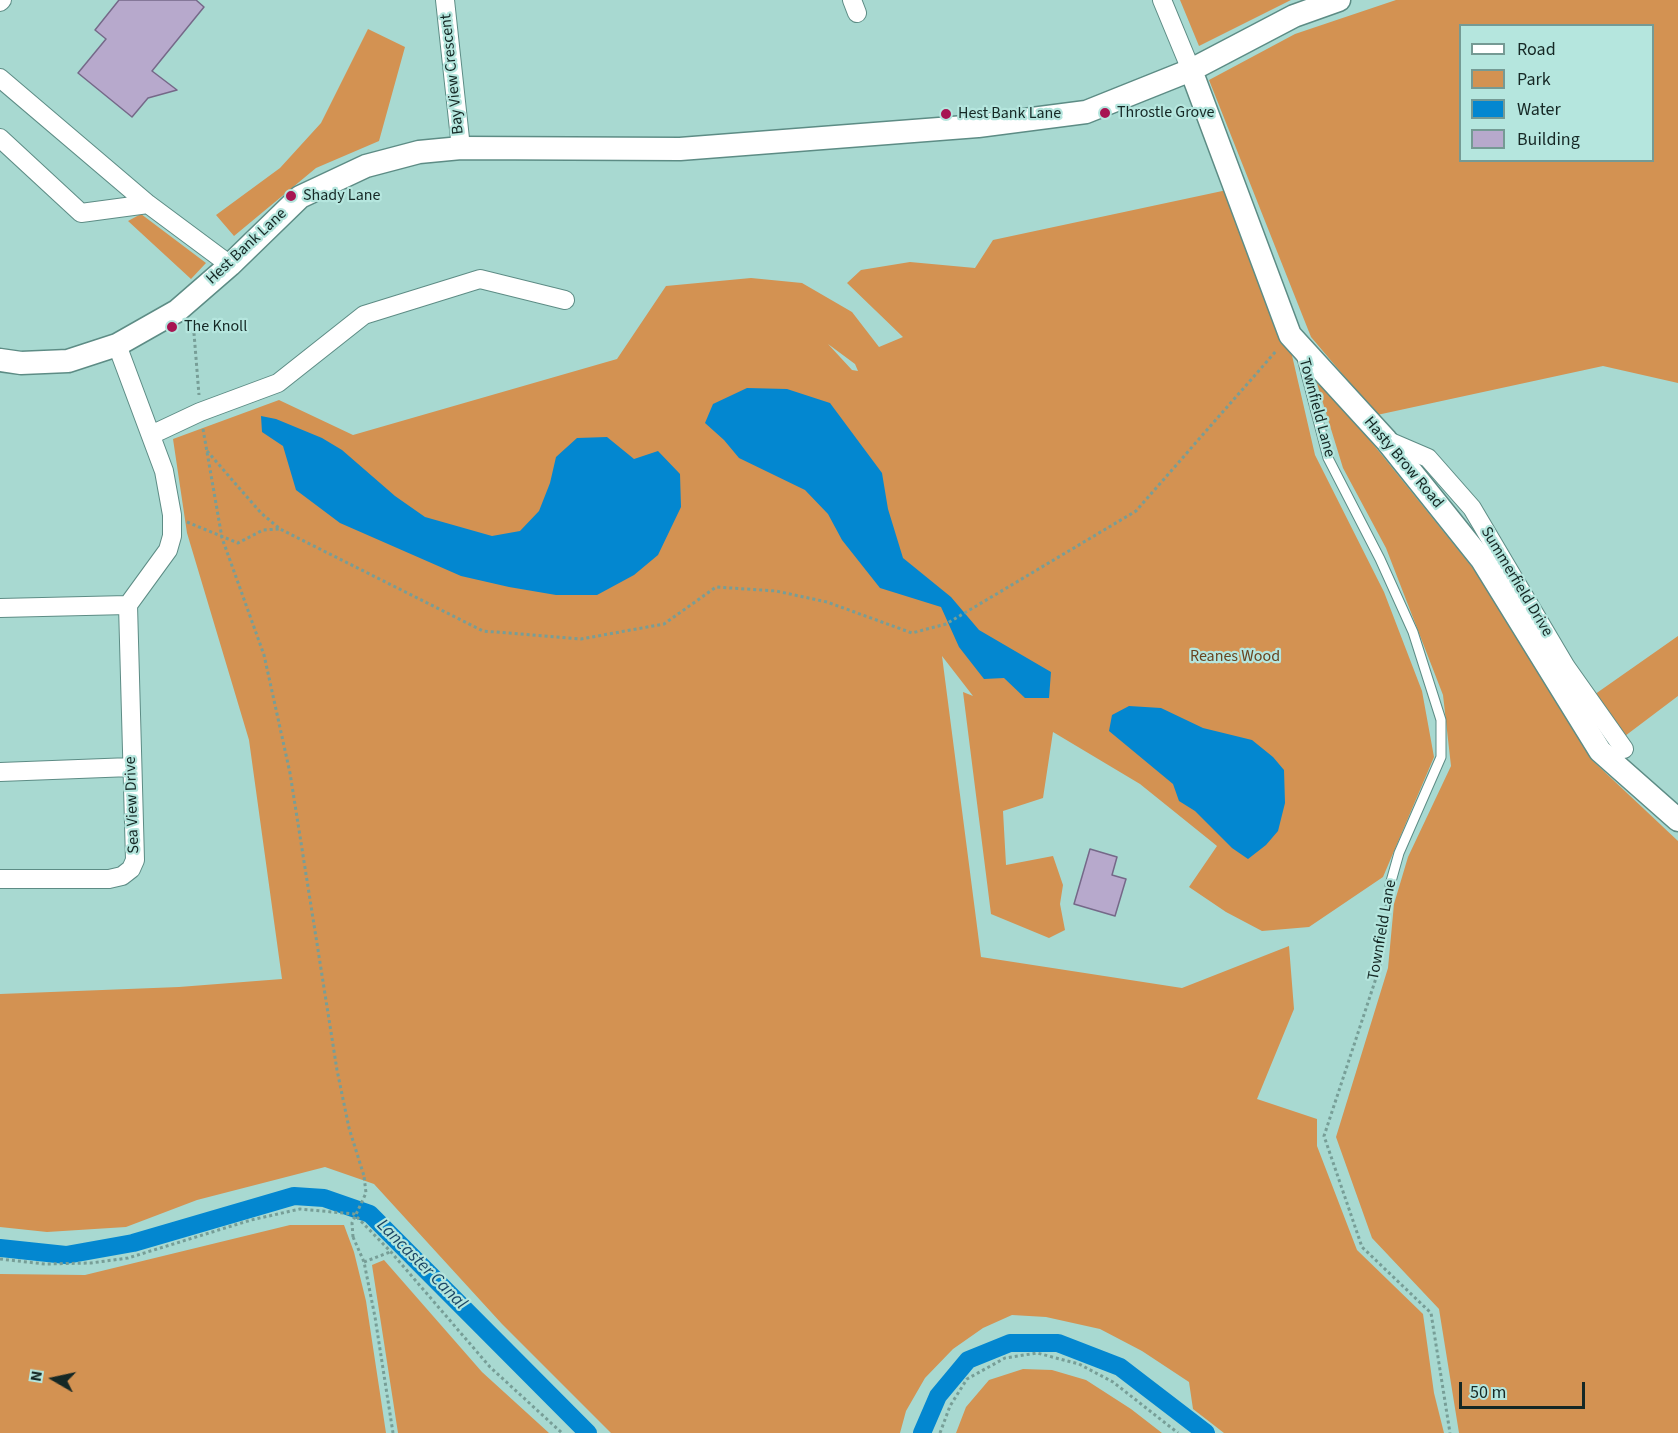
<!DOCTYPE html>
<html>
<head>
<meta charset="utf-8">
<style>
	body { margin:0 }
	#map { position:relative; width:1678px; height:1433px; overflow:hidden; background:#a8d9d1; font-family:"Source Sans 3",sans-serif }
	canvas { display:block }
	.legend { position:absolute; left:1459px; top:24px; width:195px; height:138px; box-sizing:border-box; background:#b5e6de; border:2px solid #759a94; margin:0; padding:8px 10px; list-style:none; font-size:18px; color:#152825 }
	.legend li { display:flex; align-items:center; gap:12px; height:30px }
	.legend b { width:30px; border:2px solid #759a94 }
	.north { position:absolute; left:24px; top:1349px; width:60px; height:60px; -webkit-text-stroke:4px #b5e6de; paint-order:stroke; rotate:279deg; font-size:16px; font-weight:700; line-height:24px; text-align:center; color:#152825 }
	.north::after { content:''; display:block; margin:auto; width:21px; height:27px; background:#152825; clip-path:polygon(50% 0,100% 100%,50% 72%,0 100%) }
	.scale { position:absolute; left:1459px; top:1382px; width:126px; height:27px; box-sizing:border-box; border:3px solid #152825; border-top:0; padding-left:8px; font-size:18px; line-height:21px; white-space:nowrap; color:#152825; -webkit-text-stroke:4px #b5e6de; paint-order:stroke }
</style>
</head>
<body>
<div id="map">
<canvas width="1678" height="1433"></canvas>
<ul class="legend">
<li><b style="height:8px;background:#fff"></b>Road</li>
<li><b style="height:16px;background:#d39252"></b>Park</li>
<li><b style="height:16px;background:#0387d0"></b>Water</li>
<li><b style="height:16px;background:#b7a9cc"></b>Building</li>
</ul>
<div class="north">N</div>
<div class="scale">50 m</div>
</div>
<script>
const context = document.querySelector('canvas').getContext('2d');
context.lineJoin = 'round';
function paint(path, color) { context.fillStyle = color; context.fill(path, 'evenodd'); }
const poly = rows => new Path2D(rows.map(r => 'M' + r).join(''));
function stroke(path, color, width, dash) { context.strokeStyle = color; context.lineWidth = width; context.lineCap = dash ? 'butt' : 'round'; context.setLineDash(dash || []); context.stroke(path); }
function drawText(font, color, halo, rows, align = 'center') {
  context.font = font + ' "Source Sans 3",sans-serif'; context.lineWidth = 4.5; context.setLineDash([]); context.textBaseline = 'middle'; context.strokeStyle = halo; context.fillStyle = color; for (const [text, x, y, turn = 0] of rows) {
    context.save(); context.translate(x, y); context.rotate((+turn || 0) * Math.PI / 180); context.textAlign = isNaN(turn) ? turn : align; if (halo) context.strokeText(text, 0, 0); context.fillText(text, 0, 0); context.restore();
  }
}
const green = poly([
	[1180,0,1291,0,1199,46],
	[1396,0,1678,0,1678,383,1603,366,1377,415,1311,337,1209,80,1295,34],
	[1460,26,1652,26,1652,160,1460,160],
	[368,29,405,47,379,141,316,168,234,236,216,215,280,168,321,123],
	[1227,190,1291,351,1315,455,1384,592,1422,691,1434,757,1383,877,1309,927,1262,931,1226,912,1189,887,1217,846,1140,784,1053,732,1043,798,1003,811,1006,865,1053,856,1063,885,1060,904,1065,930,1049,938,991,914,963,692,973,696,942,656,981,957,1182,988,1289,946,1294,1009,1257,1099,1317,1119,1317,1146,1357,1250,1423,1314,1434,1393,1444,1433,1224,1433,1193,1409,1189,1382,1142,1351,1100,1329,1046,1317,1012,1315,983,1328,953,1349,925,1378,906,1411,900,1433,611,1433,502,1324,374,1184,325,1167,197,1200,126,1227,47,1232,0,1227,0,994,179,987,282,979,249,740,187,533,173,439,279,400,353,435,617,359,666,286,751,278,802,283,852,312,879,347,903,337,847,283,861,270,910,262,975,268,993,240],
	[828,344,855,364,858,371,852,370],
	[141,214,206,263,191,279,128,221],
	[1315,377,1336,398,1484,582,1593,761,1678,841,1678,1433,1459,1433,1439,1309,1372,1238,1336,1137,1388,968,1394,904,1408,857,1451,766,1443,695,1386,548,1343,468],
	[1678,636,1678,696,1625,736,1591,697],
	[290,1225,344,1225,354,1252,366,1301,386,1433,0,1433,0,1274,85,1275],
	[384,1260,482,1372,549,1433,398,1433,372,1265],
	[1023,1369,1052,1370,1086,1380,1131,1409,1162,1433,956,1433,966,1407,989,1380]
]);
const water = poly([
	[747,388,787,389,830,403,882,473,888,509,903,558,951,597,979,630,1051,672,1049,698,1025,698,1004,678,984,679,959,647,941,607,880,588,842,540,828,514,805,490,739,458,724,440,705,423,713,404],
	[261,416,276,419,322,438,342,450,395,496,425,517,492,536,520,531,539,511,550,483,556,457,577,438,607,437,634,459,658,451,680,474,681,507,658,555,634,575,597,595,556,595,509,587,461,576,340,523,296,490,283,446,262,432],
	[1129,706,1161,708,1203,728,1252,740,1273,757,1284,770,1285,803,1278,831,1266,845,1248,859,1232,848,1195,811,1179,801,1173,784,1109,731,1112,715]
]);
const canal = poly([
	[0,1248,66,1255,133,1243,294,1196,324,1198,370,1214,588,1433],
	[922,1433,938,1396,968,1360,1010,1343,1058,1343,1120,1367,1206,1433]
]);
const building = poly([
	[119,0,196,0,204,7,152,71,177,90,148,98,132,117,78,73,106,39,95,30,119,0],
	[1090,849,1117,857,1112,875,1126,879,1115,916,1074,904,1090,849]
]);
const path = poly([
	[193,321,199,395],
	[203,429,222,538,264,655,290,773,337,1070,349,1128,364,1176],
	[207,451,261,513,280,529,483,631,581,639,664,624,716,587,776,591,827,602,912,633,946,624,1136,511,1277,350],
	[187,522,238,543,263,530,280,529],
	[1387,897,1380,966,1324,1136,1362,1247,1431,1313,1450,1433],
	[353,1237,364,1262,375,1317,393,1433],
	[0,1259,45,1264,91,1263,128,1258,251,1220,300,1209,354,1214,391,1252,490,1367,562,1433],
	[364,1262,390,1252],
	[940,1433,950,1406,967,1379,1005,1358,1037,1353,1079,1364,1113,1382,1178,1433]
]);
const service = poly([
	[1302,358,1328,458,1380,559,1413,632,1441,720,1441,757,1399,853,1390,885]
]);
const minor = poly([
	[445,0,461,148],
	[852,0,857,13],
	[1162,0,1191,70],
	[0,2,2,0],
	[0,78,148,204,230,265],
	[0,138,81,213,148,204],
	[151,435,200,412,278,383,364,315,480,279,565,300],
	[1386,440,1428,458,1472,508,1566,667,1624,749],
	[0,608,128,605],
	[0,772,131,767],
	[0,879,109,879,122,876,131,869,135,860,128,605,168,550,172,536,172,515,164,471,117,345]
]);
const tertiary = poly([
	[1191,70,1290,335,1386,440,1482,560,1600,751,1678,820],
	[0,360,21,363,68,361,117,345,177,311,230,265,300,197,366,166,419,152,461,148,680,149,978,126,1086,112,1191,70,1294,16,1339,0]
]);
const pathBridge = poly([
	[353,1237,352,1223,366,1193,364,1176]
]);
const markers = [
	[1105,113,6,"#a71552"],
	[946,114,6,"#a71552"],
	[291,196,6,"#a71552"],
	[172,327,6,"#a71552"]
];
const streetNames = [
	["Bay View Crescent",453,74,-96],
	["Hest Bank Lane",247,247,-43],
	["Townfield Lane",1316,408,75],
	["Hasty Brow Road",1403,463,50],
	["Summerfield Drive",1516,582,59],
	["Sea View Drive",133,805,-92],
	["Townfield Lane",1383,930,-80]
];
const poiNames = [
	["Throstle Grove",1117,113],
	["Hest Bank Lane",958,114],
	["Shady Lane",303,196],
	["The Knoll",184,327]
];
const parkNames = [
	["Reanes Wood",1235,657]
];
const waterNames = [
	["Lancaster Canal",421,1265,45]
];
paint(green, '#d39252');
paint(water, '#0387d0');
stroke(canal, '#0387d0', 18);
paint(building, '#b7a9cc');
stroke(building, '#756888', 1.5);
stroke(service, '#5d8c85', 11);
stroke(minor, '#5d8c85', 20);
stroke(tertiary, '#5d8c85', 25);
stroke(path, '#779e97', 3, [3, 3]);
stroke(service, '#fff', 9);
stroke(minor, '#fff', 18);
stroke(tertiary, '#fff', 22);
stroke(pathBridge, '#779e97', 3, [3, 3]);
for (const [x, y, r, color] of markers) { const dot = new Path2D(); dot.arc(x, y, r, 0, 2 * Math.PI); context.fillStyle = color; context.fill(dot); stroke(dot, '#b5e6de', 2); }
drawText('16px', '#152825', '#b5e6de', streetNames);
drawText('16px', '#152825', '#b5e6de', poiNames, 'left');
drawText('16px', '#684420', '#b5e6de', parkNames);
drawText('italic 18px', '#1c4665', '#b5e6de', waterNames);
</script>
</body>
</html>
